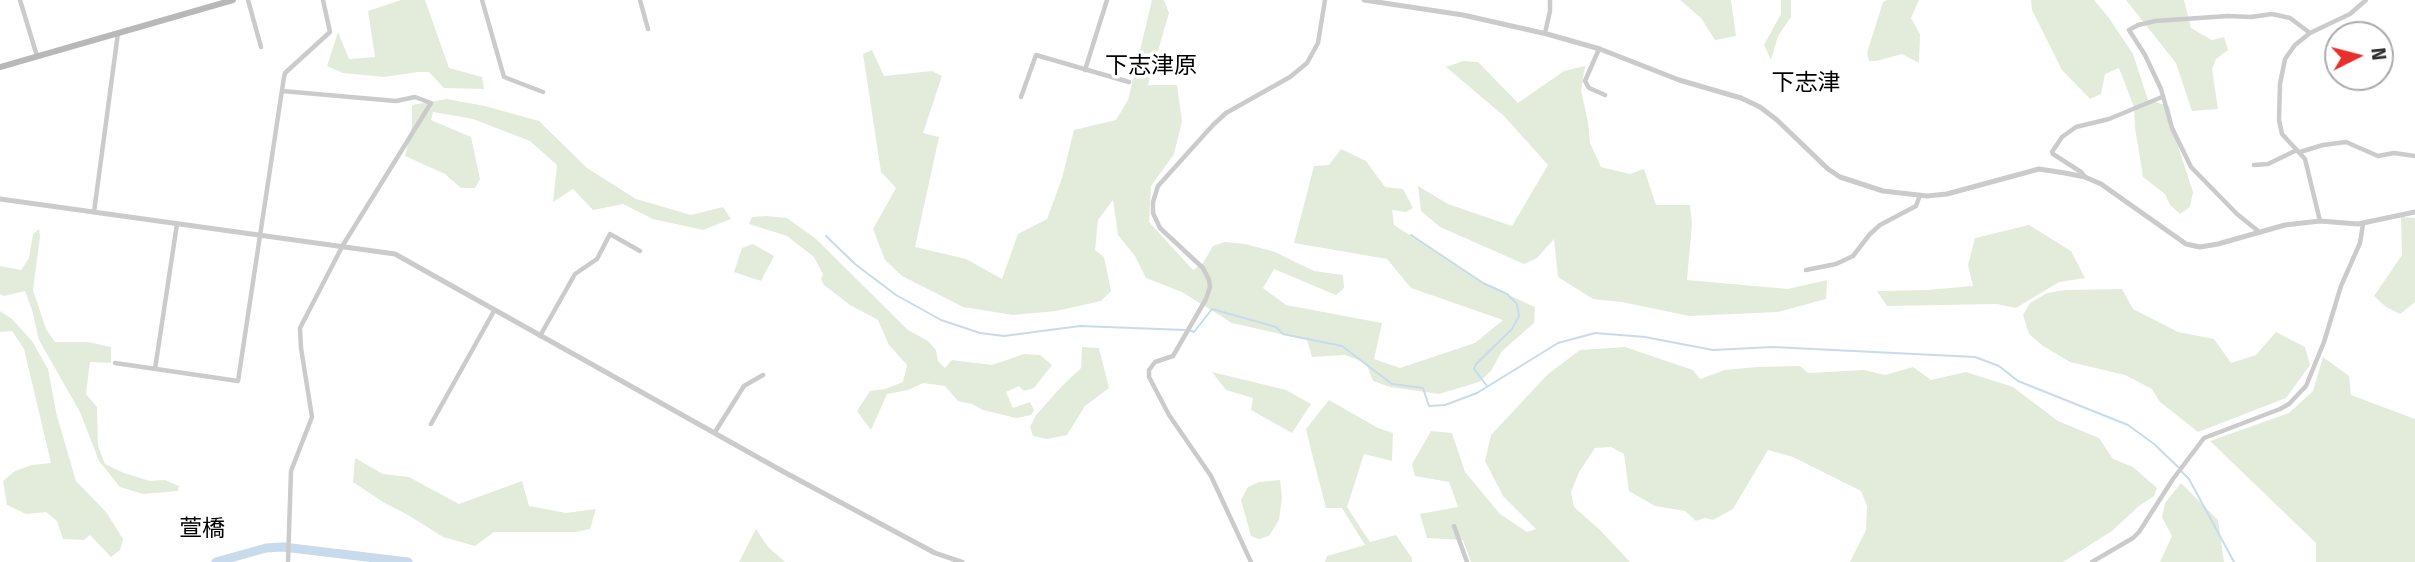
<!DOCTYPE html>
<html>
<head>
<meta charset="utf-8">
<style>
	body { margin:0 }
	#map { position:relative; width:2415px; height:562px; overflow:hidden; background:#fff; font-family:"Fira Sans",sans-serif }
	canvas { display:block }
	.north { position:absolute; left:2324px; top:21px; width:70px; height:70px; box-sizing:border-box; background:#fff; border:2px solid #ababab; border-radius:50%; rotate:84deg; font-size:19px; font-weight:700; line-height:28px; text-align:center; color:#2e2e2e }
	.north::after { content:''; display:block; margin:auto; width:24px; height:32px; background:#ea2e2b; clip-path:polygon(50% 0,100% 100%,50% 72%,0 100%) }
</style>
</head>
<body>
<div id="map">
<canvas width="2415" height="562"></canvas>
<div class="north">N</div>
</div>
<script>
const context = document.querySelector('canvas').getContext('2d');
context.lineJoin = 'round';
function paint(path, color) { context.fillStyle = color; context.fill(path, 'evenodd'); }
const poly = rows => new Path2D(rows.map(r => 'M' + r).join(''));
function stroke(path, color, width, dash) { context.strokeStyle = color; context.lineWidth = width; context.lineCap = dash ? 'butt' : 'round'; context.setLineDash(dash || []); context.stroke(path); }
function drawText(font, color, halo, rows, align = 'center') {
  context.font = font + ' "Fira Sans","Noto Sans JP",sans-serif'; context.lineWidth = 7; context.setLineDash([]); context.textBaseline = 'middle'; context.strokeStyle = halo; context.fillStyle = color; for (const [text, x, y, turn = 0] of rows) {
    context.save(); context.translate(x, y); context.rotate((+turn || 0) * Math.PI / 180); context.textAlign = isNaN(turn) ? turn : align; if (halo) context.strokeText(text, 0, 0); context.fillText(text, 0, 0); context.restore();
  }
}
const green = poly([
	[401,0,425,0,449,68,482,77,484,89,444,88,429,72,418,72,384,77,343,73,327,66,338,32,349,59,375,57,368,11],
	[1152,0,1164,0,1169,13,1148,85,1177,85,1182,121,1174,154,1151,186,1149,222,1193,270,1203,263,1213,246,1225,242,1245,244,1275,252,1314,271,1343,275,1344,288,1336,295,1274,269,1263,288,1286,305,1382,323,1374,359,1400,368,1475,343,1503,320,1411,288,1387,259,1294,243,1314,166,1329,165,1341,149,1366,161,1385,187,1403,189,1413,208,1406,212,1392,210,1394,225,1491,287,1535,307,1534,323,1502,351,1491,371,1479,382,1439,394,1390,387,1373,381,1366,363,1345,355,1312,357,1307,340,1232,323,1182,292,1146,278,1135,256,1118,235,1113,200,1098,220,1095,250,1104,257,1111,291,1101,301,1056,311,1013,315,963,307,902,276,885,260,873,229,896,188,881,172,863,54,872,50,884,76,932,71,942,76,923,133,939,137,915,247,966,259,1002,279,1018,234,1047,219,1062,178,1074,130,1116,120,1128,100],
	[1680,0,1731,0,1736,36,1715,40,1701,18],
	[1781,0,1791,0,1791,17,1778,36,1771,60,1764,45,1781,14],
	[1887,0,1919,0,1911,18,1920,34,1919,63,1902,54,1876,61,1869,61,1867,53,1883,2],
	[2031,0,2094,0,2109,18,2133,54,2148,100,2169,106,2179,149,2193,192,2190,207,2180,214,2170,205,2165,194,2143,177,2135,128,2134,107,2119,68,2105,74,2101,94,2090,99,2062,70,2032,10],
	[2126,0,2184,0,2191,28,2212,40,2224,37,2228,50,2216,59,2212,69,2218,109,2192,111,2176,63],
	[1463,61,1478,62,1518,103,1564,71,1585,66,1581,91,1588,122,1590,143,1601,167,1630,174,1644,169,1656,205,1690,205,1692,224,1687,280,1788,289,1827,280,1826,299,1778,312,1689,316,1622,302,1593,299,1558,277,1554,239,1537,258,1524,264,1440,227,1421,211,1418,186,1448,204,1512,226,1548,165,1504,116,1446,67],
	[447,99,485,106,539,121,587,168,636,199,691,215,723,207,731,219,703,230,653,219,623,204,593,210,573,189,553,202,557,165,530,141,473,119,433,112,431,120,471,137,480,179,475,188,461,188,445,174,405,156,412,126,412,105],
	[766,216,787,218,815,238,908,330,928,341,936,350,938,361,945,368,952,360,992,365,1024,354,1040,355,1052,365,1034,388,1024,391,1019,386,1006,392,1013,408,1030,402,1034,410,1031,415,1016,418,983,410,972,404,958,401,945,386,923,383,908,390,887,394,871,430,857,411,870,391,885,389,903,382,907,365,889,345,878,320,850,305,824,285,821,279,823,274,814,257,787,236,749,224,752,217],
	[2401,217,2415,218,2415,302,2400,314,2386,307,2374,296,2402,255],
	[2029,225,2071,251,2085,278,2059,282,2016,308,1997,304,1887,306,1877,291,1926,290,1973,286,1968,265,1975,238],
	[39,229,40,237,33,290,46,329,55,342,88,342,111,347,111,363,90,362,86,394,97,407,98,446,105,464,124,473,150,481,165,480,179,486,178,491,143,494,120,487,99,461,80,412,39,340,32,310,25,291,4,296,0,294,0,266,21,270,29,258,33,234],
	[753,244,774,256,761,281,734,272,742,248],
	[2122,289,2133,309,2178,332,2214,339,2231,363,2256,355,2276,332,2305,347,2310,365,2286,398,2198,432,2160,402,2152,389,2125,375,2070,362,2043,346,2029,334,2023,315,2030,303,2047,293,2065,290],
	[0,311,12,319,32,341,48,369,57,416,76,481,106,512,123,539,120,550,111,557,90,535,84,540,63,539,57,521,46,512,26,514,7,505,3,481,15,471,32,465,51,463,24,349,12,331,0,332],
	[1082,347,1099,348,1109,388,1085,406,1067,435,1047,439,1033,436,1030,427,1036,415,1061,387,1081,368],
	[1625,347,1693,370,1700,379,1725,370,1757,367,1800,366,1808,373,1864,370,1885,375,1913,367,1931,380,1966,372,2013,387,2058,421,2099,438,2113,459,2133,467,2157,488,2154,496,2139,506,2112,531,2063,562,1850,562,1866,530,1867,506,1861,491,1793,457,1768,450,1733,509,1713,520,1705,518,1696,521,1685,511,1655,506,1629,491,1624,454,1611,447,1595,448,1579,472,1571,492,1574,507,1601,531,1630,562,1471,562,1463,540,1427,538,1420,514,1458,507,1449,482,1415,476,1412,464,1431,431,1452,433,1465,472,1500,514,1527,532,1536,529,1503,496,1485,461,1491,435,1548,374,1580,350],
	[2323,357,2349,376,2351,395,2415,419,2415,562,2316,562,2316,543,2210,441,2289,413,2313,391],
	[1212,372,1286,390,1311,404,1292,433,1251,410,1253,398,1226,390],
	[1329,400,1378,428,1393,433,1392,461,1364,454,1347,507,1370,542,1396,535,1412,558,1412,562,1325,562,1327,556,1365,545,1342,508,1326,508,1311,450,1306,429],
	[355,458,383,474,409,477,459,504,522,481,529,506,566,513,596,509,590,529,575,532,494,532,475,546,443,537,408,515,383,502,353,482],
	[1280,480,1282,498,1279,520,1269,536,1259,539,1251,536,1241,500,1248,487,1259,482],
	[2181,483,2218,520,2224,562,2160,562,2172,536,2162,517,2165,503],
	[756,529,768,547,785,562,739,562]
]);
const stream = poly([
	[1411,235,1483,283,1507,294,1517,304,1519,316,1512,329,1476,364,1474,369,1487,386],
	[826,236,855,264,896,295,941,320,980,333,1004,336,1080,326,1185,330],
	[1191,331,1194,332,1212,309,1276,327,1283,334,1342,346,1392,384,1423,388,1429,406,1445,405,1477,393,1558,343,1595,333,1645,337,1713,350,1773,347,1975,357,1999,366,2018,381,2128,425,2154,444,2178,467],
	[2182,472,2189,479,2234,562]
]);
const river = poly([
	[216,562,266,548,283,547,408,562]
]);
const minor = poly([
	[20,0,37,56],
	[248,0,261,47],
	[482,0,504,77,543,92],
	[640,0,648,29],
	[1545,33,1550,11,1550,0],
	[1599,49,1585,81,1589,88,1605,95],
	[1085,70,1107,0],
	[282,91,396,101,415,97,431,103,343,245,300,328,301,348,312,417,291,471,288,562],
	[1021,97,1036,55,1129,82],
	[2300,152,2323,145,2346,142,2378,156,2394,153,2415,156],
	[2254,165,2268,164,2297,150],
	[2085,177,2081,172,2053,154,2052,152,2062,137,2076,127,2109,119,2162,97],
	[94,212,118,33],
	[2320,221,2305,159,2282,134,2279,120,2280,84,2285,59,2295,45,2310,33,2350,14,2366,0],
	[2258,231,2237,214,2191,167,2172,128,2161,89,2145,55,2129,30,2138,25,2155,21,2228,16,2251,17,2272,14,2290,18,2310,33],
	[1806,270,1836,264,1853,256,1870,234,1880,225,1916,206,1920,195],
	[540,336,575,274,597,259,610,234,640,251],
	[115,363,238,381,284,77,285,73,330,32,323,0],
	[155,369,177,224],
	[431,424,494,311],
	[715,432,744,386,763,375],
	[1454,526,1467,562],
	[1251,562,1211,476,1169,415,1149,377,1149,370,1155,362,1173,356,1206,299,1210,287,1209,280,1203,268,1160,228,1153,213,1153,202,1158,186,1213,125,1226,113,1290,77,1307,63,1318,43,1325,0],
	[2092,562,2133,538,2139,532,2173,479,2204,438,2280,409,2289,404,2306,386,2324,342,2341,286,2360,243,2363,224]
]);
const tertiary = poly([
	[1364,0,1463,15,1547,34,1600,49,1679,80,1741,98,1760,107,1777,120,1828,169,1840,177,1883,191,1927,196,1947,194,2039,169,2065,173,2085,177,2101,184,2186,244,2200,247,2218,244,2285,225,2320,221,2358,224,2415,212],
	[0,199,395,254,784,472,935,553,962,562]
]);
const secondary = poly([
	[0,67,233,0]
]);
const quarterNames = [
	["下志津原",1151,67],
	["下志津",1806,84],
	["萱橋",202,530]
];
paint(green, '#e3ecdb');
stroke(stream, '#c7dbed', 2);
stroke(river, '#c7dbed', 9);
stroke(minor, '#cbcbcb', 4.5);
stroke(tertiary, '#cbcbcb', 5);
stroke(secondary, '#b8b8b8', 6);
drawText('23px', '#000', '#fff', quarterNames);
</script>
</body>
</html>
